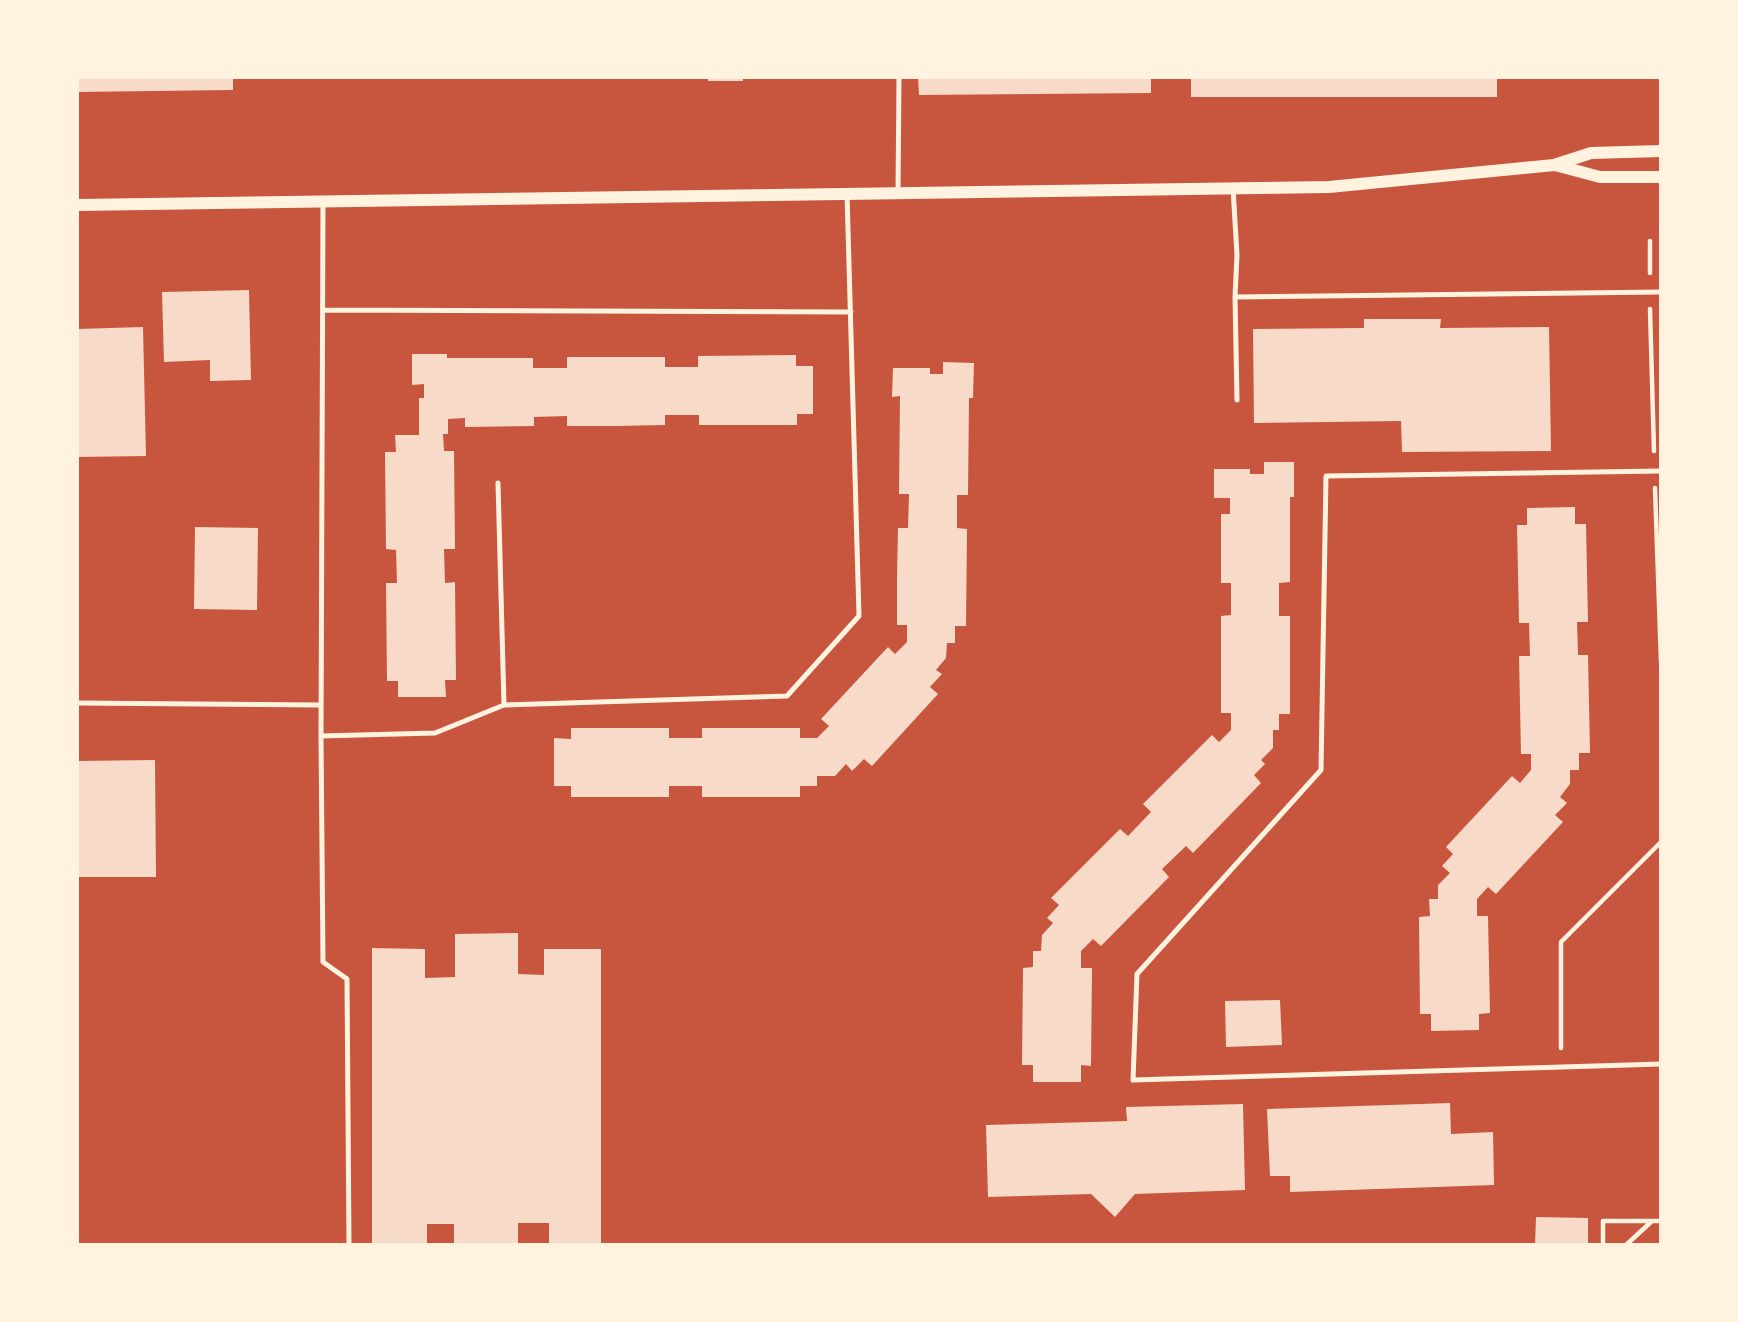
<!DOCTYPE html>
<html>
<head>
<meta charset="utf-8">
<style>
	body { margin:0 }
	#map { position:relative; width:1738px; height:1322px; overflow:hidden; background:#c8553d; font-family:Ubuntu,sans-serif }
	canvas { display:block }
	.frame { position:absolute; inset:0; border:79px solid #fff3e0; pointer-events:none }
</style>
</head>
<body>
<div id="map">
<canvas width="1738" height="1322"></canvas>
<div class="frame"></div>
</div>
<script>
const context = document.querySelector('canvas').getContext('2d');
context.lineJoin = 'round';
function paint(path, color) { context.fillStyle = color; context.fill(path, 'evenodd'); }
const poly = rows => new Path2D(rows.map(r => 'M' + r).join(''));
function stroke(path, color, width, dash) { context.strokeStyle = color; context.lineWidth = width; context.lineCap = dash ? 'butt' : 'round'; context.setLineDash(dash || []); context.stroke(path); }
const building = poly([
	[77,77,233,77,233,90,77,92],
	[708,77,743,77,743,81,708,81],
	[918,77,1151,77,1151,93,919,95],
	[1191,77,1497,77,1497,97,1191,97],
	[249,290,251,380,210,381,210,360,164,362,162,292],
	[1364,319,1441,319,1440,328,1549,327,1551,451,1402,452,1401,421,1254,423,1253,329,1364,328],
	[143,327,146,456,77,457,77,329],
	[412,354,447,354,447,358,533,358,533,368,567,368,567,357,665,357,665,367,698,367,698,356,796,355,796,366,813,366,813,414,797,414,797,425,699,425,699,415,665,415,665,425,617,426,567,426,567,416,534,417,534,426,465,427,465,418,448,419,448,434,443,434,444,451,454,451,455,549,444,549,445,583,455,582,456,680,445,680,446,697,398,697,398,681,387,681,386,583,397,583,396,550,386,549,385,452,396,452,395,435,419,435,419,398,424,398,424,384,412,385],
	[943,362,974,363,973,398,969,398,968,495,957,495,957,528,967,529,966,626,955,626,955,643,947,643,946,658,936,670,942,674,930,687,938,694,872,766,864,759,852,771,846,764,835,776,817,776,817,786,800,786,800,797,702,797,702,786,669,786,669,797,571,797,571,786,554,786,554,738,571,739,571,728,669,728,669,738,702,738,702,728,800,728,800,738,817,738,829,726,821,719,888,647,895,654,907,642,907,625,897,625,897,577,898,528,908,528,909,494,899,494,900,396,892,397,893,368,930,368,930,374,943,374],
	[1264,462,1294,462,1294,497,1290,497,1290,582,1279,583,1279,616,1290,616,1290,714,1279,714,1279,730,1273,730,1273,748,1261,760,1265,764,1254,775,1261,783,1193,853,1186,846,1162,869,1169,877,1101,946,1093,939,1081,951,1081,968,1092,968,1091,1066,1081,1065,1081,1082,1033,1082,1033,1065,1022,1065,1023,968,1033,967,1033,951,1041,951,1042,935,1053,923,1047,918,1059,905,1051,898,1120,829,1128,836,1151,812,1143,804,1212,735,1219,742,1231,730,1231,713,1221,713,1221,616,1231,615,1231,583,1221,583,1221,514,1230,514,1230,498,1214,498,1214,469,1250,469,1250,474,1264,474],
	[1575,507,1575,524,1586,524,1588,622,1577,622,1578,655,1588,655,1590,753,1579,753,1579,770,1570,770,1570,784,1560,797,1567,803,1555,815,1563,822,1496,894,1488,887,1477,899,1477,916,1488,916,1490,1013,1479,1014,1479,1030,1431,1031,1431,1014,1420,1014,1419,917,1430,916,1429,899,1438,899,1438,885,1450,873,1442,866,1453,854,1446,847,1512,776,1520,783,1531,770,1531,754,1521,754,1519,656,1530,656,1529,623,1519,623,1517,525,1527,525,1527,508],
	[195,527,258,528,257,610,194,609],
	[155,760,156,877,77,877,77,761],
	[518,933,518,974,544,975,544,949,601,949,601,1245,549,1245,549,1223,518,1223,518,1245,454,1245,454,1224,427,1224,427,1245,372,1245,372,948,425,949,425,978,455,977,455,934],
	[1280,1000,1282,1045,1226,1047,1225,1001],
	[1450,1103,1451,1134,1493,1132,1494,1185,1290,1192,1290,1176,1270,1176,1267,1109],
	[1243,1104,1245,1190,1135,1194,1115,1217,1091,1194,988,1197,986,1125,1127,1121,1126,1107],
	[1536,1217,1588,1218,1588,1245,1535,1245]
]);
const path = poly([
	[1650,241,1650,273],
	[1650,309,1654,451],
	[1655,488,1661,662],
	[1561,1048,1561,942,1661,842],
	[1603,1245,1603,1221,1661,1221],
	[1626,1245,1651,1222]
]);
const service = poly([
	[1233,188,1237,255,1235,297,1661,292],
	[898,193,899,77],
	[323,202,321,736,435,733,504,705,787,696,859,616,847,194],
	[1235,297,1237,400],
	[323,310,851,312],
	[1661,471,1326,476,1321,770,1137,974,1133,1080,1661,1064],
	[498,483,504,705],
	[77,703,321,705],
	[321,736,323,962,347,979,349,1245]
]);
const tertiary = poly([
	[1555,165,1600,177,1661,177],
	[77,205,1329,187,1554,165,1591,153,1661,151]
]);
paint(building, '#f7dbc8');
stroke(path, '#fff3e0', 4.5);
stroke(service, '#fff3e0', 5);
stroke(tertiary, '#fff3e0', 12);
</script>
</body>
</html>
